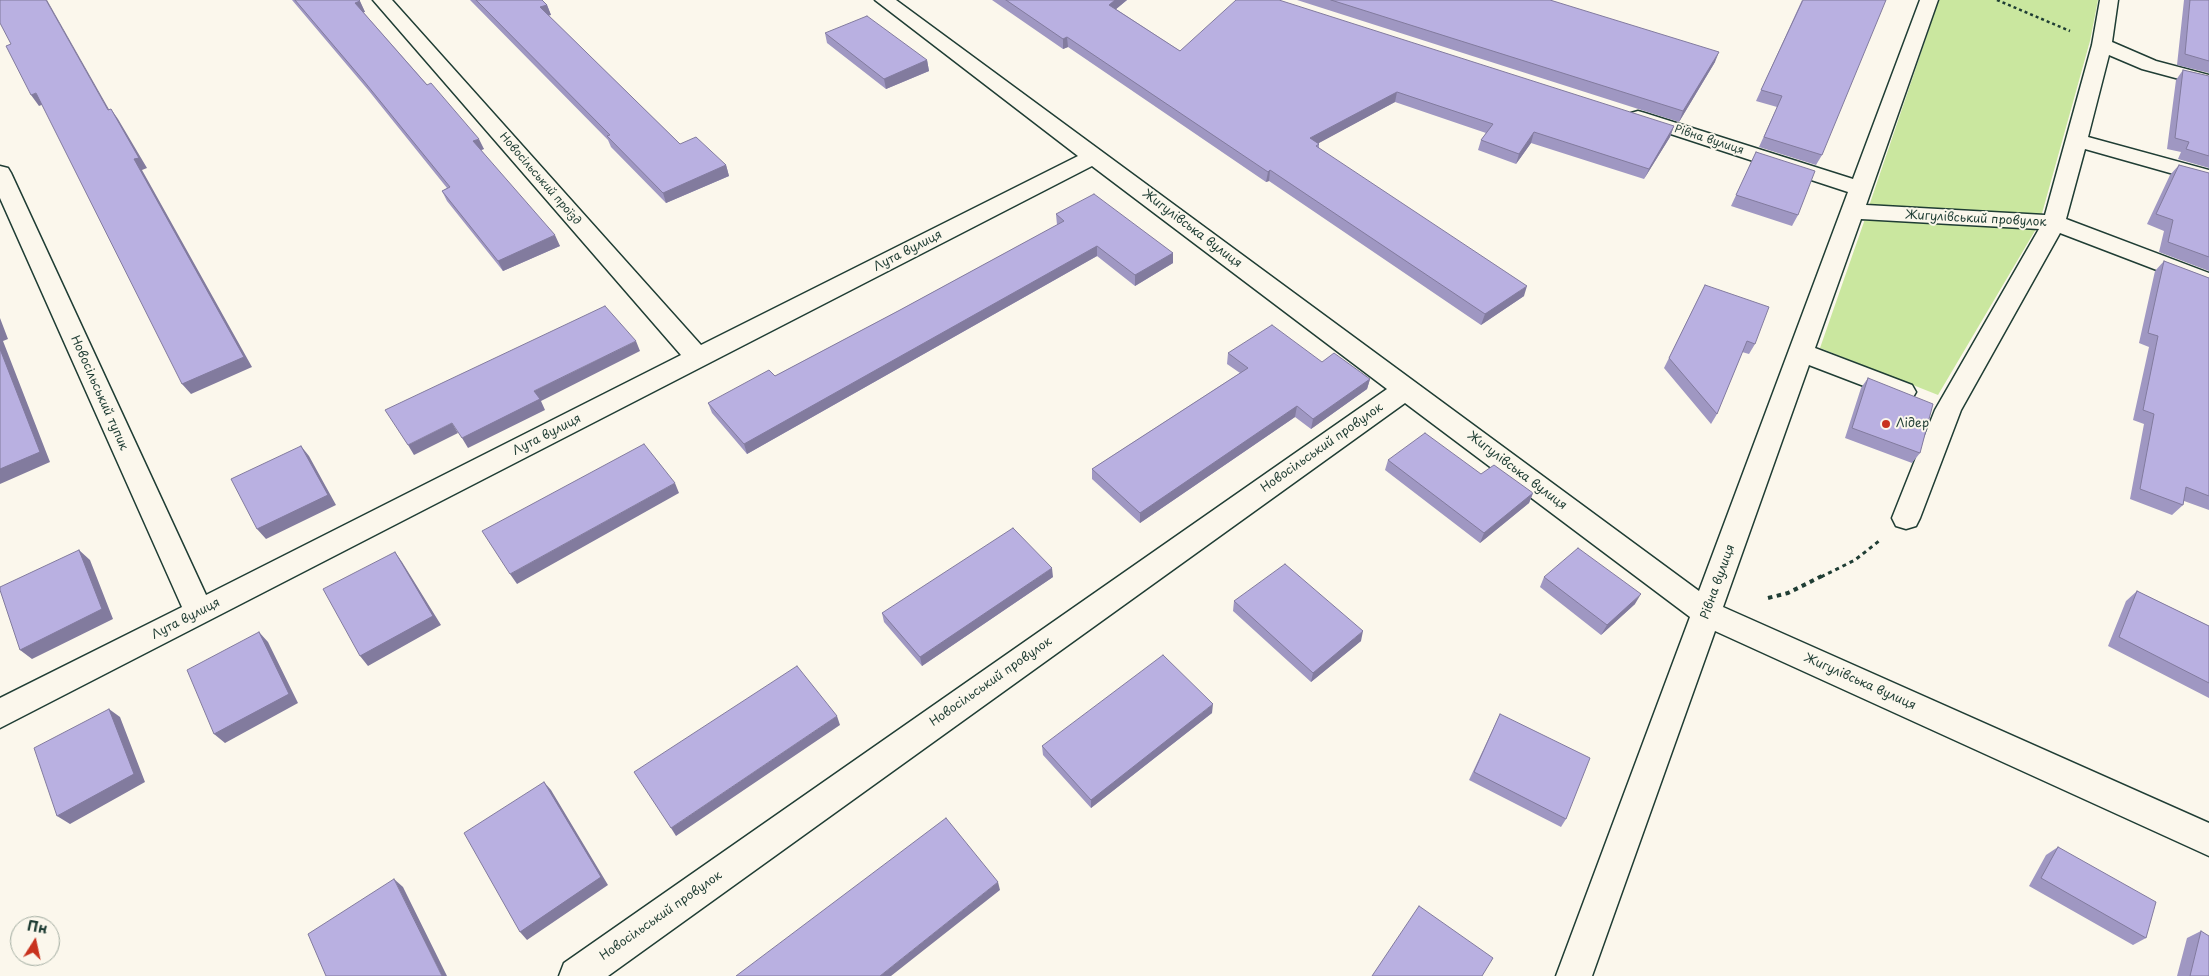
<!DOCTYPE html>
<html>
<head>
<meta charset="utf-8">
<style>
	body { margin:0 }
	#map { position:relative; width:2209px; height:976px; overflow:hidden; background:#fbf7ec; font-family:"Playpen Sans",sans-serif }
	canvas { display:block }
	.north { position:absolute; left:10px; top:916px; width:50px; height:50px; box-sizing:border-box; background:#fbf7ec; border:1px solid #a3ada2; border-radius:50%; rotate:10deg; font-size:14px; font-weight:700; line-height:20px; text-align:center; color:#1f3d34 }
	.north::after { content:''; display:block; margin:auto; width:18px; height:22px; background:#c8321e; clip-path:polygon(50% 0,100% 100%,50% 72%,0 100%) }
</style>
</head>
<body>
<div id="map">
<canvas width="2209" height="976"></canvas>
<div class="north">Пн</div>
</div>
<script>
const context = document.querySelector('canvas').getContext('2d');
context.lineJoin = 'round';
function paint(path, color) { context.fillStyle = color; context.fill(path, 'evenodd'); }
const poly = rows => new Path2D(rows.map(r => 'M' + r).join(''));
function stroke(path, color, width, dash) { context.strokeStyle = color; context.lineWidth = width; context.lineCap = dash ? 'butt' : 'round'; context.setLineDash(dash || []); context.stroke(path); }
function drawText(font, color, halo, rows, align = 'center') {
  context.font = font + ' "Playpen Sans",sans-serif'; context.lineWidth = 4; context.setLineDash([]); context.textBaseline = 'middle'; context.strokeStyle = halo; context.fillStyle = color; for (const [text, x, y, turn = 0] of rows) {
    context.save(); context.translate(x, y); context.rotate((+turn || 0) * Math.PI / 180); context.textAlign = isNaN(turn) ? turn : align; if (halo) context.strokeText(text, 0, 0); context.fillText(text, 0, 0); context.restore();
  }
}
const green = poly([
	[1939,0,2098,0,2090,41,2041,217,1869,206],
	[1865,219,2036,229,1938,395,1820,348]
]);
const pathFar2 = poly([
	[1997,0,2070,31]
]);
const pathFar1 = poly([
	[1821,577,1855,560,1879,541]
]);
const path = poly([
	[1768,598,1788,593,1824,575]
]);
const minor = poly([
	[373,0,392,0,701,345,1078,156,875,0,896,0,1699,591,1848,192,1631,121,1628,117,1631,113,1638,111,1645,113,1853,179,1920,0,1938,0,1866,205,2045,215,2092,45,2100,0,2118,0,2112,42,2156,61,2209,75,2209,87,2142,69,2109,55,2088,137,2209,170,2209,184,2085,149,2066,219,2209,273,2209,290,2060,233,1961,410,1920,518,1916,526,1906,529,1896,526,1892,518,1935,410,2039,229,1861,219,1815,348,1912,385,1916,392,1912,399,1903,401,1809,365,1723,607,2209,823,2209,856,1715,631,1592,976,1556,976,1690,617,1405,403,608,976,559,976,564,963,1387,389,1092,166,0,728,0,698,182,607,0,198,0,166,8,168,11,173,206,595,681,355,373,0]
]);
const wall = poly([
	[292,0,359,0,365,12,363,12,484,149,481,150,560,246,503,271,447,201,442,191,447,188,369,91],
	[470,0,542,0,547,5,551,15,548,15,680,144,726,165,729,176,666,203,611,147,608,140],
	[992,0,1127,0,1116,9,1180,51,1674,126,1670,137,1644,179,1531,143,1516,164,1478,150,1481,140,1486,133,1395,102,1318,143,1319,144,1319,148,1524,296,1481,325,1269,181,1266,182,1068,47,1063,49],
	[1297,0,1550,0,1715,62,1679,122],
	[1802,0,1822,155,1816,165,1759,147,1777,107,1756,101],
	[2184,0,2209,0,2209,73,2177,65],
	[825,33,927,60,929,71,886,89,827,43],
	[2183,70,2209,76,2209,168,2178,159,2181,152,2167,149,2176,80],
	[1756,152,1798,215,1792,226,1731,206],
	[2179,165,2209,173,2209,271,2159,252,2164,231,2147,224,2170,175],
	[1056,214,1173,253,1173,263,1135,286,1097,256,747,454,712,413,708,403,775,376,900,310,1057,225],
	[2164,261,2209,278,2209,510,2184,501,2183,505,2172,515,2130,499,2144,424,2133,420,2149,347,2139,343,2155,271],
	[1705,285,1755,344,1749,354,1742,352,1717,414,1711,424,1664,368],
	[1228,353,1322,362,1370,379,1367,389,1311,429,1295,417,1140,523,1092,479,1092,469,1240,373,1227,364],
	[1868,378,1920,453,1912,463,1845,438,1861,388],
	[1388,460,1481,474,1533,493,1529,503,1480,543,1385,470],
	[1053,577,922,666,884,622,882,613],
	[1544,577,1635,604,1601,635,1540,587],
	[2137,591,2209,626,2209,698,2108,646,2126,601],
	[1234,601,1361,641,1311,682,1233,611],
	[1212,713,1091,808,1043,755,1042,746],
	[1500,714,1566,819,1561,827,1469,780],
	[2058,847,2146,938,2133,945,2029,886,2046,855],
	[2201,931,2209,976,2177,976,2187,938]
]);
const shadedWall = poly([
	[46,0,47,0,115,120,108,110],
	[1115,0,1127,0,1109,15,1109,5],
	[360,1,365,12,360,13,355,3],
	[547,5,551,15,544,17,540,7],
	[1067,37,1068,47,1063,49,1063,39],
	[1719,52,1715,62,1679,122,1683,111],
	[927,60,929,71,886,89,884,79],
	[1397,92,1395,102,1308,149,1310,138],
	[36,93,44,104,39,106,31,95],
	[111,109,118,119,147,168,142,170,252,367,191,394,182,384],
	[1674,126,1670,137,1644,179,1649,169],
	[1534,132,1531,143,1516,164,1519,154],
	[479,139,484,149,478,151,473,141],
	[726,165,729,176,666,203,663,193],
	[1270,170,1269,181,1266,182,1268,172],
	[555,235,560,246,503,271,498,261],
	[1097,246,1097,256,747,454,744,444],
	[1173,253,1173,263,1135,286,1135,275],
	[1527,286,1524,296,1481,325,1485,314],
	[0,318,8,339,3,341,50,462,0,484],
	[636,341,640,351,541,401,545,410,468,448,462,438,534,391],
	[1370,379,1367,389,1311,429,1313,419],
	[1297,406,1295,417,1140,523,1140,513],
	[452,423,458,433,414,455,408,445],
	[301,446,309,456,336,505,266,539,257,529],
	[675,483,679,493,517,584,510,574],
	[1533,493,1529,503,1480,543,1484,533],
	[79,550,90,560,113,619,32,659,20,650],
	[395,552,402,562,441,625,368,666,360,656],
	[1052,568,1053,577,922,666,920,657],
	[1641,594,1635,604,1601,635,1607,625],
	[1363,631,1361,641,1311,682,1313,673],
	[259,632,268,642,298,703,225,743,214,734],
	[1213,704,1212,713,1091,808,1091,800],
	[109,709,120,717,145,782,70,824,57,816],
	[837,716,840,725,676,836,671,828],
	[544,782,551,790,608,885,527,940,520,932],
	[394,879,403,887,447,976,442,976],
	[998,882,1000,890,891,976,880,976]
]);
const building = poly([
	[0,0,46,0,108,110,111,109,139,158,134,159,244,357,182,384,36,93,31,95,6,46,11,44,0,23,0,0],
	[295,0,359,0,360,1,355,3,427,85,431,83,479,139,473,141,555,235,498,261,442,191,450,187,363,80,295,0],
	[476,0,542,0,547,5,540,7,680,144,696,137,726,165,663,193,607,136,610,135,476,0],
	[1006,0,1115,0,1109,5,1180,51,1236,0,1279,0,1674,126,1649,169,1534,132,1519,154,1481,140,1493,124,1397,92,1310,138,1319,144,1316,146,1527,286,1485,314,1270,170,1268,172,1067,37,1063,39,1006,0],
	[1331,0,1550,0,1719,52,1683,111,1331,0],
	[1803,0,1886,0,1822,155,1764,137,1782,96,1761,90,1803,0],
	[2190,0,2209,0,2209,61,2185,54,2190,0],
	[867,16,927,60,884,79,825,33,867,16],
	[2183,70,2209,76,2209,156,2186,149,2189,142,2175,138,2183,70],
	[1756,152,1815,171,1798,215,1736,195,1756,152],
	[2179,165,2209,173,2209,257,2168,242,2173,220,2156,214,2179,165],
	[1094,194,1173,253,1135,275,1097,246,744,444,708,403,769,370,775,376,900,310,1064,221,1056,214,1094,194],
	[2164,261,2209,278,2209,496,2186,487,2183,505,2140,489,2154,414,2143,410,2158,336,2148,333,2164,261],
	[1705,285,1769,307,1755,344,1747,341,1717,414,1669,358,1705,285],
	[605,306,636,341,534,391,540,399,462,438,452,423,408,445,385,410,605,306],
	[1272,325,1322,362,1334,353,1370,379,1313,419,1297,406,1140,513,1092,469,1248,368,1228,353,1272,325],
	[0,349,40,452,0,469,0,349],
	[1868,378,1933,404,1920,453,1852,428,1868,378],
	[1425,433,1481,474,1494,465,1533,493,1484,533,1388,460,1425,433],
	[644,444,675,483,510,574,482,531,644,444],
	[301,446,328,495,257,529,231,479,301,446],
	[1013,528,1052,568,920,657,882,613,1013,528],
	[1578,548,1641,594,1607,625,1544,577,1578,548],
	[79,550,102,609,20,650,0,590,0,587,79,550],
	[395,552,433,616,360,656,323,589,395,552],
	[1285,564,1363,631,1313,673,1234,601,1285,564],
	[2137,591,2209,626,2209,683,2119,637,2137,591],
	[259,632,289,694,214,734,187,670,259,632],
	[1163,655,1213,704,1091,800,1042,746,1163,655],
	[797,666,837,716,671,828,634,772,797,666],
	[109,709,134,774,57,816,34,748,109,709],
	[1500,714,1590,758,1566,819,1474,772,1500,714],
	[544,782,601,877,520,932,464,833,544,782],
	[946,818,998,882,880,976,736,976,946,818],
	[2058,847,2156,902,2146,938,2041,878,2058,847],
	[394,879,442,976,326,976,308,934,394,879],
	[1419,906,1493,958,1482,976,1372,976,1419,906],
	[2201,931,2209,936,2209,976,2190,976,2201,931]
]);
const markers = [
	[1886,424,5,"#c8321e"]
];
const farStreetnames = [
	["Рівна вулиця",1709,140,18],
	["Новосільський проїзд",540,179,49]
];
const streetNames = [
	["Жигулівський провулок",1976,219,3],
	["Жигулівська вулиця",1192,229,37],
	["Лута вулиця",908,251,-27],
	["Новосільський тупик",99,393,66],
	["Лута вулиця",547,435,-27],
	["Новосільський провулок",1322,448,-35],
	["Жигулівська вулиця",1517,471,37],
	["Рівна вулиця",1718,582,-70],
	["Лута вулиця",186,619,-27],
	["Новосільський провулок",991,682,-35],
	["Жигулівська вулиця",1860,682,24],
	["Новосільський провулок",661,916,-35]
];
const poiNames = [
	["Лідер",1896,424]
];
paint(green, '#cae79f');
stroke(minor, '#1f3d34', 3);
stroke(pathFar2, '#1f3d34', 2.5, [3, 3]);
stroke(pathFar1, '#1f3d34', 3, [4, 4]);
stroke(path, '#1f3d34', 4, [4.5, 4.5]);
paint(minor, '#fbf7ec');
paint(wall, '#9f97c2');
paint(shadedWall, '#827b9e');
paint(building, '#b9b0e1');
stroke(building, '#827b9e', 1);
for (const [x, y, r, color] of markers) { const dot = new Path2D(); dot.arc(x, y, r, 0, 2 * Math.PI); context.fillStyle = color; context.fill(dot); stroke(dot, '#fbf7ec', 2); }
drawText('11px', '#1f3d34', '#fbf7ec', farStreetnames);
drawText('12px', '#1f3d34', '#fbf7ec', streetNames);
drawText('12px', '#1f3d34', '#fbf7ec', poiNames, 'left');
</script>
</body>
</html>
